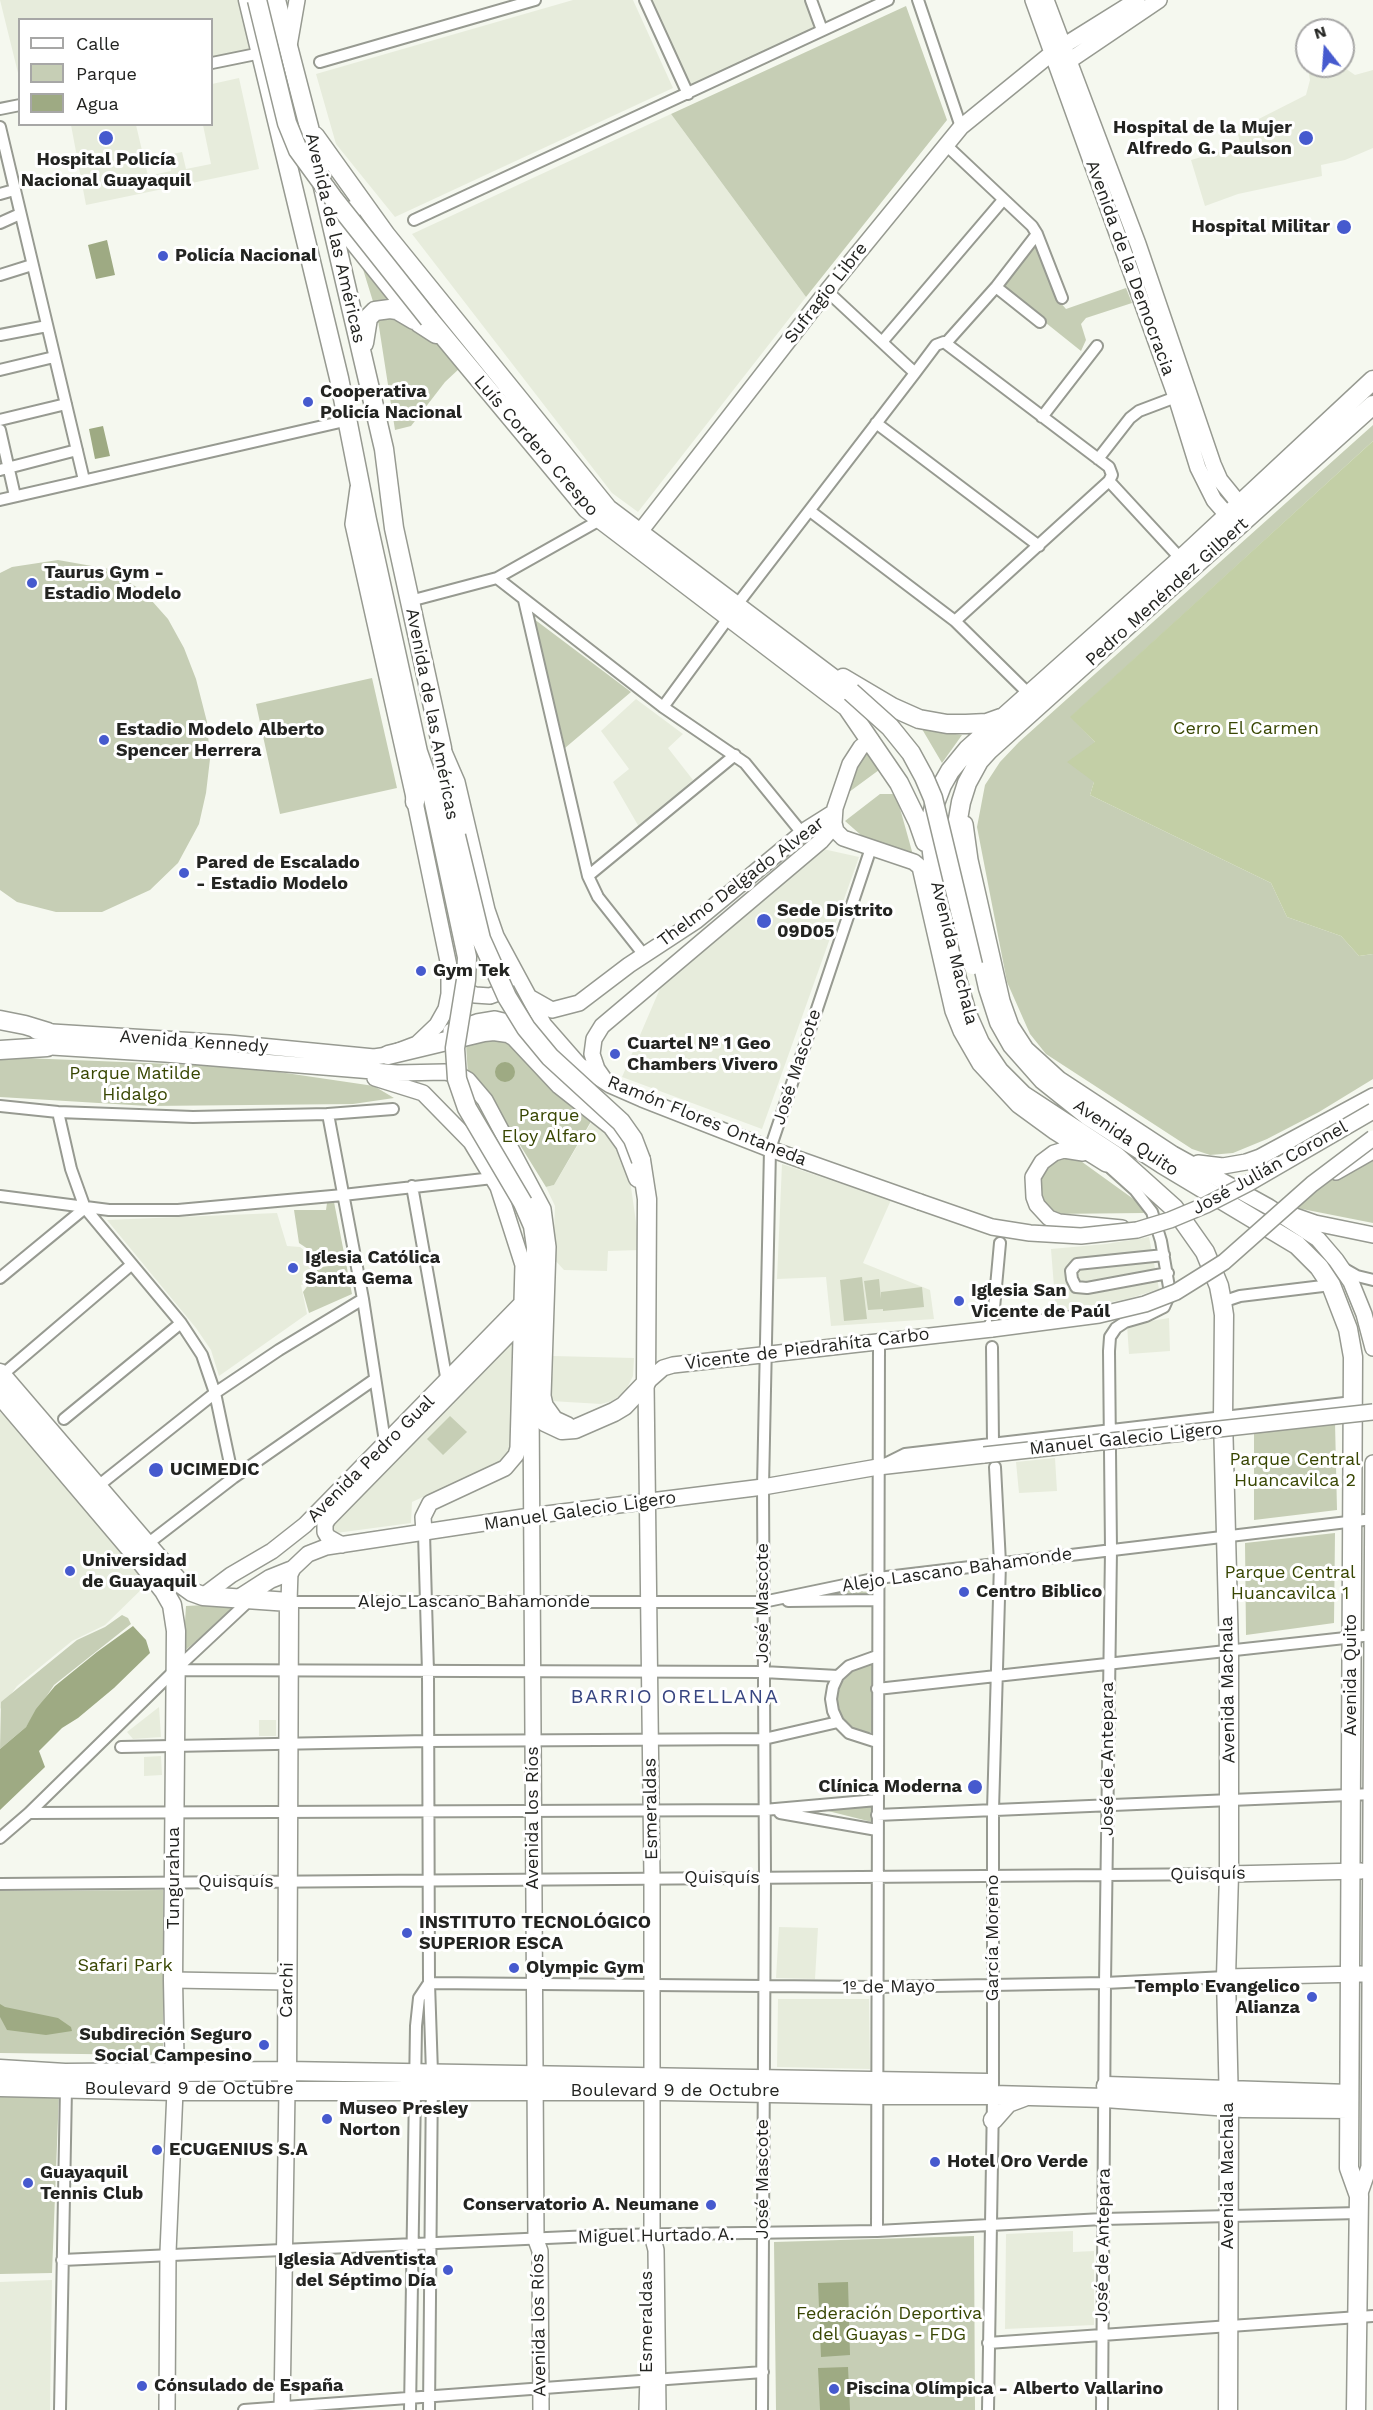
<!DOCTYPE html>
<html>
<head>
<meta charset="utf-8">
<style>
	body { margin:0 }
	#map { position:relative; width:1373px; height:2410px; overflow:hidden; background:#f5f8ef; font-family:"Work Sans",sans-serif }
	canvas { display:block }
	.legend { position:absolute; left:18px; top:18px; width:195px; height:108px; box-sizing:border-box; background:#fff; border:2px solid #a7a7a6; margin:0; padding:8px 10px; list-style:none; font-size:18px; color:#232421 }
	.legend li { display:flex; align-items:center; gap:12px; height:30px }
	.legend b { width:30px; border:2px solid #a7a7a6 }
	.north { position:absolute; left:1295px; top:18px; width:60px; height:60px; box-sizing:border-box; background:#fff; border:2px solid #a7a7a6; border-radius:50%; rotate:343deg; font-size:16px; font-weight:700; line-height:24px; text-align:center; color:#232421 }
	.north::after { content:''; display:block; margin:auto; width:21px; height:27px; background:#465ace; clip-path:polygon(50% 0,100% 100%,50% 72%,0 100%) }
</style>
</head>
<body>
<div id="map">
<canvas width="1373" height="2410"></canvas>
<ul class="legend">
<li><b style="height:8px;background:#fff"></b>Calle</li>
<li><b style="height:16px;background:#c6ceb5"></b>Parque</li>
<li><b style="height:16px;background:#9eaa83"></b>Agua</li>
</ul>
<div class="north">N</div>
</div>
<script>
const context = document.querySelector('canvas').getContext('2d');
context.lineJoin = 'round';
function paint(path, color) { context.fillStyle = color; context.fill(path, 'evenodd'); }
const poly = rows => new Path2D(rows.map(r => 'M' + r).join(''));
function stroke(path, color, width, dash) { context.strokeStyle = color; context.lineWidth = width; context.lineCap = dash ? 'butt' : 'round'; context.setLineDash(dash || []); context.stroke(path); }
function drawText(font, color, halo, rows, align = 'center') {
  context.font = font + ' "Work Sans",sans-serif'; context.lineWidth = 6; context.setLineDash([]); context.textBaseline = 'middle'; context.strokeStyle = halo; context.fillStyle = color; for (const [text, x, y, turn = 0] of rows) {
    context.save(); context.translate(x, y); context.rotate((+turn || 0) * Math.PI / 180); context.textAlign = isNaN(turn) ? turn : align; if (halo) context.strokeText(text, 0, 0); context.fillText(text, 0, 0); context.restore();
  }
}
const built = poly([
	[0,0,238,0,251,49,212,58,212,20,20,20,19,77],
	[573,0,633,0,673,88,395,217,336,144,316,74],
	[650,0,811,0,822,30,691,91],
	[1316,66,1342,66,1355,75,1373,70,1373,148,1345,160,1321,165,1322,176,1238,194,1205,206,1191,160,1222,151,1225,158,1241,147,1237,130,1306,95,1310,80,1308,69],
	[239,78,259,169,86,205,71,125,136,125,148,176,171,171,168,155,182,152,186,169,211,164,203,125,212,124,212,84],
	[671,114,806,297,638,512,612,493,412,234],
	[636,699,683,734,668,748,693,780,639,827,613,782,629,769,601,731],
	[823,849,859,857,762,1129,622,1077,662,984],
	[594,1118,620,1150,631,1187,640,1250,608,1251,607,1271,564,1270,553,1258,555,1206,546,1187,554,1185],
	[782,1164,891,1200,863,1263,930,1290,934,1319,831,1326,826,1277,777,1279],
	[277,1213,287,1246,300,1247,313,1257,316,1273,309,1283,301,1285,307,1314,219,1376,211,1350,196,1328,107,1220],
	[1149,1237,1159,1289,1128,1299,1056,1312,1051,1249,1106,1244],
	[1169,1318,1170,1351,1129,1354,1127,1325],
	[513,1341,514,1447,508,1458,412,1502,411,1523,336,1533,333,1526],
	[553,1356,634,1358,633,1376,625,1392,612,1401,601,1404,551,1401],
	[0,1412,26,1435,149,1582,105,1625,72,1641,17,1686,0,1709],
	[1055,1458,1057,1491,1019,1493,1016,1462],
	[159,1707,161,1737,133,1739,127,1732],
	[259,1720,276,1720,276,1736,259,1736],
	[161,1756,162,1775,144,1776,144,1757],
	[779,1927,818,1928,815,1979,776,1978],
	[778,1999,869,1999,870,2069,777,2067],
	[1073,2231,1073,2252,1094,2251,1094,2325,1005,2329,1006,2234],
	[52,2280,50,2410,0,2410,0,2282]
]);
const green = poly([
	[906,6,947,120,806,297,671,114],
	[1038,241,1059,301,1066,309,1126,288,1132,303,1086,318,1081,324,1086,340,1081,351,1001,287],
	[358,253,395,299,375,308],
	[389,312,417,325,461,367,445,382,411,426,395,430,377,314],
	[1373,425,1373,441,1071,717,1095,742,1094,782,1090,795,1271,883,1287,917,1341,936,1359,956,1373,954,1373,1079,1319,1112,1267,1139,1233,1153,1210,1155,1192,1149,1046,1054,1030,1034,1007,982,977,827,985,785,1000,762,1019,742],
	[58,560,109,569,144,592,168,619,184,648,196,679,207,722,210,759,206,793,199,824,178,863,150,890,102,912,56,912,17,902,0,890,0,573,12,567],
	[534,619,631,692,565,748],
	[372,678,397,788,280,814,256,704],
	[922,729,962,735,942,763],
	[868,751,879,770,845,795,855,762],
	[880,794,896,794,913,855,862,836,845,821],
	[501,1036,593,1118,554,1185,546,1187,486,1090,468,1075,466,1045],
	[0,1057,245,1067,374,1086,394,1098,353,1104,148,1106,0,1097],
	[1067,1154,1078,1159,1139,1203,1144,1213,1050,1214,1043,1208,1035,1184,1040,1169],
	[1373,1156,1373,1223,1297,1208,1330,1180],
	[334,1202,345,1258,317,1261,314,1253,299,1243,294,1210,326,1210,327,1203],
	[346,1263,352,1294,309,1313,303,1292,317,1273,317,1268],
	[862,1277,867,1319,844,1321,840,1280],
	[879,1279,881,1299,881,1292,922,1287,924,1307,883,1311,883,1309,868,1310,864,1281],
	[450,1416,467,1432,443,1455,427,1439],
	[1335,1422,1337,1510,1254,1520,1254,1429],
	[1335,1533,1334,1623,1246,1635,1245,1543],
	[875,1583,874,1596,819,1594],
	[243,1603,183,1652,186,1606],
	[122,1615,128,1618,131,1624,54,1685,26,1727,0,1749,1,1702,77,1640,105,1627],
	[875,1663,872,1732,863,1733,853,1729,845,1722,837,1704,838,1693,842,1682,853,1670,861,1665],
	[871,1805,872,1822,828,1811],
	[163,1890,163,2055,0,2053,0,1891],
	[0,2093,59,2093,52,2273,0,2274],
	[974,2236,975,2410,776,2410,774,2242]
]);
const forest = poly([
	[1373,441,1373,954,1359,956,1341,936,1287,917,1271,883,1090,795,1094,782,1067,762,1095,742,1070,717]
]);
const water = poly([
	[107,240,115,275,96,279,88,245],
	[103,426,110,456,95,459,89,429],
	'495 1072a10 10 0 1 1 20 0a10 10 0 1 1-20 0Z',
	[133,1626,146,1640,150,1653,114,1688,78,1718,62,1728,39,1751,45,1767,0,1810,0,1749,26,1727,36,1709,55,1686,97,1652],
	[0,2004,5,2007,58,2018,71,2027,72,2031,46,2035,7,2030,0,2017],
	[848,2282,850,2355,821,2357,818,2283],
	[848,2367,850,2410,820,2410,818,2368]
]);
const street = poly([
	[645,0,688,94],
	[811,0,822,30],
	[918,0,961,127],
	[320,62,535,0],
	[212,63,261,53],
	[0,109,20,105],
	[0,127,84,480],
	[946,145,1032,226,1037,234,1062,298],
	[0,194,14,190],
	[414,220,888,0],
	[0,223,20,214],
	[0,275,32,265],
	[996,287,1040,322],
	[827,291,915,373],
	[0,335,47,326],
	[882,342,1003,200],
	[946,343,996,287,1037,234],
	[0,370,54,357],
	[1042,417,1097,346],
	[0,420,66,404],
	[876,423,1039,546],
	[0,430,15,496],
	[1098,459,1130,418,1139,411,1176,397],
	[0,470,77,450],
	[1109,481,1181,559],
	[0,500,349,420],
	[810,511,955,621,1030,695],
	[497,578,663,707,745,763,802,833],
	[524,600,588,876,598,897,644,955],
	[410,601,497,578,600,520],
	[736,606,915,373,936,345,944,342,1109,467,1112,475,1109,481,955,621],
	[663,707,729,617],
	[588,876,735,755],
	[0,1106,58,1112,193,1117,328,1114,393,1109],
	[58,1112,71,1169,85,1208,181,1323,202,1355,215,1393,233,1478],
	[328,1114,363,1299,386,1448],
	[412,1186,447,1382],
	[0,1196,109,1210,178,1210,343,1195,493,1178],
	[1164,1255,1077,1264,1071,1271,1072,1279,1076,1287,1087,1288,1168,1273],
	[1343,1268,1357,1276,1373,1280],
	[0,1278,85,1208],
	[1222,1302,1240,1296,1331,1285],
	[987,1330,993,1319,1000,1243],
	[992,1347,993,1443],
	[2,1375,131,1265],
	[64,1419,181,1323],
	[887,1463,905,1454,1353,1402],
	[98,1486,215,1393,279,1350,363,1299],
	[424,1533,428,1672,429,1983,432,2073,429,2410],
	[146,1545,233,1478,375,1379],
	[788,1601,878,1600],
	[289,1602,763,1602,878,1578,1373,1519],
	[175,1670,763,1672,838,1676],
	[877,1689,1373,1635],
	[877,1742,849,1733,838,1722,833,1711,831,1699,833,1687,838,1676,849,1666,877,1656],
	[121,1747,428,1741,764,1739,838,1722],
	[29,1813,764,1810,877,1800],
	[780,1813,877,1830],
	[877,1815,1373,1794],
	[0,1838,29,1813,175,1670,252,1598],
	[0,1884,1229,1874],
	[429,1983,878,1987,1105,1983,1226,1977],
	[877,2231,879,1342],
	[62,2260,613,2235,877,2231,1103,2219,1359,2213],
	[988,2343,1373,2316],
	[60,2410,66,2088],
	[244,2410,763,2372],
	[410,2410,416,2026,419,1998,429,1983],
	[762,2410,765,1877,763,1487,770,1149,871,848],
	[988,2410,993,2099,993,1810,1000,1563,995,1467],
	[1102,2410,1105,1983,1111,1550,1109,1351,1110,1337,1116,1328,1125,1322,1146,1316,1164,1307,1168,1298,1169,1287,1161,1241,1152,1212,1135,1190,1106,1164]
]);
const secondary = poly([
	[1033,0,1176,397,1198,468,1214,500,1235,524],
	[1046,0,1138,244,1213,464,1220,480,1246,512],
	[289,46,297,0],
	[1060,67,1159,0],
	[639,533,827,291,961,127,1052,53,1137,0],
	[871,740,861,747,850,764,835,808,834,823,836,831,843,838,914,862,920,867,953,1011,961,1031,980,1064,1018,1105,1055,1132,1106,1164],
	[444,752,457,782,487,910,496,936,544,1025,579,1065,610,1085,642,1099,770,1149,920,1202],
	[965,824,970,860,1002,1001,1011,1026,1026,1049,1059,1079,1173,1154,1269,1207,1318,1239,1336,1260,1351,1282,1364,1314,1373,1348],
	[458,983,461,988,475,995,490,996,501,992,508,980],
	[529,997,552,1010,579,1003,629,965,696,921,807,829,834,812],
	[36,1031,229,1043,374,1057,388,1055,417,1044,437,1025,446,1009,449,994,449,966,415,802,353,524,358,488],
	[451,1031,477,1022,495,1019,532,1028],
	[36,1046,165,1054,397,1073,445,1072,461,1076,468,1080,485,1100,543,1209,548,1247,543,1396,545,1405,555,1419,568,1425],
	[375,1078,423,1093,471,1142,498,1187,523,1265,518,1448,516,1455,505,1468,430,1503,423,1517,424,1533],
	[604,1079,597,1069,592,1054,594,1039,602,1026,821,841,834,826],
	[1083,1153,1064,1150,1054,1153,1042,1162,1033,1177,1034,1197,1037,1205,1049,1218,1059,1222,1122,1228],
	[1198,1163,1223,1166,1246,1162,1260,1157,1373,1096],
	[1336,1172,1373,1151],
	[1295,1216,1315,1223,1373,1235],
	[531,1399,536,2240,540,2251,541,2410],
	[342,1545,328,1537,325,1532,325,1524,328,1519,522,1321],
	[203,1596,231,1575,272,1551,305,1525,522,1303],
	[289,1602,290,1571,308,1554,326,1547,530,1516,763,1487,878,1467,984,1455],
	[1229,1874,1361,1871],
	[1226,1977,1361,1974],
	[173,1980,288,1982],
	[1359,2196,1369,2167,1373,1463],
	[167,2410,168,2252,175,2091],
	[282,2410,287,2090],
	[647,2410,648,2375],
	[658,2410,656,2250,652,2235,652,1878,646,1383,663,1368,673,1365,992,1329]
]);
const primary = poly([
	[248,0,339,378,367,520,418,752,431,789,442,840],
	[276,0,309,127,384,449,394,528,442,748,444,785,456,836],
	[315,136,386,235,608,509,851,692],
	[352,210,345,220,351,238,419,323,436,334],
	[429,319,587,509,847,707,899,783,918,822,925,842],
	[364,343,368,318,375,311,390,309,397,310,414,320],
	[843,678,892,707,919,719,947,724,966,724,987,723,1001,718],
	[415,802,418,762],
	[0,1020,25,1025,48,1032],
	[0,1050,47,1047],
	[388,1055,484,1032,494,1031,508,1033,515,1037,560,1085,612,1126,625,1144,638,1178],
	[523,1203,533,1226,536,1247,531,1396,535,1411,545,1422,562,1430,575,1429,614,1412,624,1406,646,1383,647,1199,641,1160],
	[0,1373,181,1584,192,1592,203,1596,289,1602,287,2082],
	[0,1395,139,1559,164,1591,172,1605,176,1631,173,1980,175,2084],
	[242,1597,270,1579,290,1571],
	[0,2069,65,2073,286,2071,988,2083],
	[1106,2086,1349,2094],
	[0,2087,175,2091,665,2091,877,2095,993,2095,1105,2098,1243,2108,1349,2109],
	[993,2120,1008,2103,1024,2097],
	[1228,2410,1229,2107,1226,1977,1229,1874,1229,1651,1223,1418,1224,1315,1222,1302,1219,1286,1205,1252,1174,1208,1116,1156,1023,1095,999,1071,980,1043,967,1014,957,979,936,885,929,828,934,806,942,785,950,771,968,749,1181,559,1373,380],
	[1356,2410,1359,2196,1349,2168,1353,1357,1348,1329,1331,1285,1319,1267,1297,1245,1162,1164,1088,1116,1043,1080,1012,1045,999,1022,988,988,960,863,957,825,961,802,967,783,979,761,989,750,1373,405]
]);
const secondaryBridge = poly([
	[920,1202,992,1227,1030,1233,1081,1236,1137,1230,1170,1220,1206,1205,1249,1183,1373,1111],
	[992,1329,1099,1315,1145,1304,1176,1292,1224,1262,1312,1184,1373,1138],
	[984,1455,1373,1412]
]);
const primaryBridge = poly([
	[257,0,287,123,298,150,333,198,429,319],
	[851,692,890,727,911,753,924,777,933,798,973,965],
	[456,836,481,939,507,997,526,1028,550,1057,621,1122,633,1139,641,1160],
	[442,840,467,957,466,980,455,1048,457,1079,467,1108,523,1203]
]);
const markers = [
	[106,138,8,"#465ace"],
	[1306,138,8,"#465ace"],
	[1344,227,8,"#465ace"],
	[163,256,6,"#465ace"],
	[308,402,6,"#465ace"],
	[32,583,6,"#465ace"],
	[104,740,6,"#465ace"],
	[184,873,6,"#465ace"],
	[764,921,8,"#465ace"],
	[421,971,6,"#465ace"],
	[615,1054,6,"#465ace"],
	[293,1268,6,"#465ace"],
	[959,1301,6,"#465ace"],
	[156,1470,8,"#465ace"],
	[70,1571,6,"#465ace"],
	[964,1592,6,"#465ace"],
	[975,1787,8,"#465ace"],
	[407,1933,6,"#465ace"],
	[514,1968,6,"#465ace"],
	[1312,1997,6,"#465ace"],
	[264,2045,6,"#465ace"],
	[327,2119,6,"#465ace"],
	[157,2150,6,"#465ace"],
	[935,2162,6,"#465ace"],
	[28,2183,6,"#465ace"],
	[711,2205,6,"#465ace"],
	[448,2270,6,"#465ace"],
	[142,2386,6,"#465ace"],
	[834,2389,6,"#465ace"]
];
const poiNames = [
	["Hospital de la Mujer",1292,128,"right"],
	["Alfredo G. Paulson",1292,149,"right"],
	["Hospital Policía",106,160,"center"],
	["Nacional Guayaquil",106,181,"center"],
	["Hospital Militar",1330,227,"right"],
	["Policía Nacional",175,256],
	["Cooperativa",320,392],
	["Policía Nacional",320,413],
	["Taurus Gym -",44,573],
	["Estadio Modelo",44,594],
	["Estadio Modelo Alberto",116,730],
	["Spencer Herrera",116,751],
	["Pared de Escalado",196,863],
	["- Estadio Modelo",196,884],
	["Sede Distrito",777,911],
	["09D05",777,932],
	["Gym Tek",433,971],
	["Cuartel Nº 1 Geo",627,1044],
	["Chambers Vivero",627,1065],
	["Iglesia Católica",305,1258],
	["Santa Gema",305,1279],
	["Iglesia San",971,1291],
	["Vicente de Paúl",971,1312],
	["UCIMEDIC",170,1470],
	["Universidad",82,1561],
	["de Guayaquil",82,1582],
	["Centro Biblico",976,1592],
	["Clínica Moderna",962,1787,"right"],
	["INSTITUTO TECNOLÓGICO",419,1923],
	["SUPERIOR ESCA",419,1944],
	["Olympic Gym",526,1968],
	["Templo Evangelico",1300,1987,"right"],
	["Alianza",1300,2008,"right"],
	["Subdireción Seguro",252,2035,"right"],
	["Social Campesino",252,2056,"right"],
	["Museo Presley",339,2109],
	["Norton",339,2130],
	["ECUGENIUS S.A",169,2150],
	["Hotel Oro Verde",947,2162],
	["Guayaquil",40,2173],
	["Tennis Club",40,2194],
	["Conservatorio A. Neumane",699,2205,"right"],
	["Iglesia Adventista",436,2260,"right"],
	["del Séptimo Día",436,2281,"right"],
	["Cónsulado de España",154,2386],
	["Piscina Olímpica - Alberto Vallarino",846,2389]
];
const streetNames = [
	["Avenida de las Américas",335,238,77],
	["Avenida de la Democracia",1130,268,70],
	["Sufragio Libre",826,293,-52],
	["Luís Cordero Crespo",536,446,49],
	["Pedro Menéndez Gilbert",1167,592,-42],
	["Avenida de las Américas",432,714,79],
	["Thelmo Delgado Alvear",741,882,-37],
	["Avenida Machala",954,953,76],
	["Avenida Kennedy",194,1042,4],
	["José Mascote",797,1067,-72],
	["Ramón Flores Ontaneda",707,1121,22],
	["Avenida Quito",1126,1138,34],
	["José Julián Coronel",1270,1168,-29],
	["Vicente de Piedrahíta Carbo",807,1349,-7],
	["Manuel Galecio Ligero",1126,1439,-6],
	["Avenida Pedro Gual",371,1459,-45],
	["Manuel Galecio Ligero",580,1511,-8],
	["Alejo Lascano Bahamonde",957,1570,-8],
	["Alejo Lascano Bahamonde",474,1602],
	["José Mascote",763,1603,-90],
	["Avenida Quito",1351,1675,-90],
	["Avenida Machala",1228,1690,-91],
	["José de Antepara",1108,1759,-90],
	["Esmeraldas",651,1809,-91],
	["Avenida los Ríos",533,1818,-90],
	["Quisquís",1208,1874,-1],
	["Tungurahua",174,1878,-90],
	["Quisquís",722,1878],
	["Quisquís",236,1882],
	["García Moreno",993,1938,-90],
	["1º de Mayo",889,1987,-1],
	["Carchi",287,1990,-89],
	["Boulevard 9 de Octubre",189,2089],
	["Boulevard 9 de Octubre",675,2091],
	["Avenida Machala",1228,2176,-90],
	["José Mascote",763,2179,-90],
	["Miguel Hurtado A.",656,2236,-1],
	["José de Antepara",1103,2245,-89],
	["Esmeraldas",647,2322,-90],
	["Avenida los Ríos",539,2325,-91]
];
const parkNames = [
	["Cerro El Carmen",1246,729],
	["Parque Matilde",135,1074],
	["Hidalgo",135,1095],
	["Parque",549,1116],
	["Eloy Alfaro",549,1137],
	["Parque Central",1295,1460],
	["Huancavilca 2",1295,1481],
	["Parque Central",1290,1573],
	["Huancavilca 1",1290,1594],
	["Safari Park",125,1966],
	["Federación Deportiva",889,2314],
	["del Guayas - FDG",889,2335]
];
const neighbourhoodNames = [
	["BARRIO ORELLANA",675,1697]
];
paint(built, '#e7ecdc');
paint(green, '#c6ceb5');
paint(forest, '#c3cfa6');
paint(water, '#9eaa83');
stroke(street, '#979a91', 14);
stroke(secondary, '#979a91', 18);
stroke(primary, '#979a91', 21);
stroke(street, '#fff', 10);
stroke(secondary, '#fff', 15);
stroke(primary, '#fff', 18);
stroke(secondaryBridge, '#979a91', 18, []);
stroke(primaryBridge, '#979a91', 21, []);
stroke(secondaryBridge, '#fff', 15);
stroke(primaryBridge, '#fff', 18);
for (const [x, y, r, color] of markers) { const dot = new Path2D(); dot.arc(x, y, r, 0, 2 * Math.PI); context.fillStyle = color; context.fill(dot); stroke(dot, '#fff', 2); }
drawText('bold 18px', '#232421', '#fff', poiNames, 'left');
drawText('18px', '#232421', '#fff', streetNames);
drawText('18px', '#384602', '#fff', parkNames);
context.letterSpacing = '1.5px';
drawText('20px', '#374580', '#fff', neighbourhoodNames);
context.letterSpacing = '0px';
</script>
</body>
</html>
